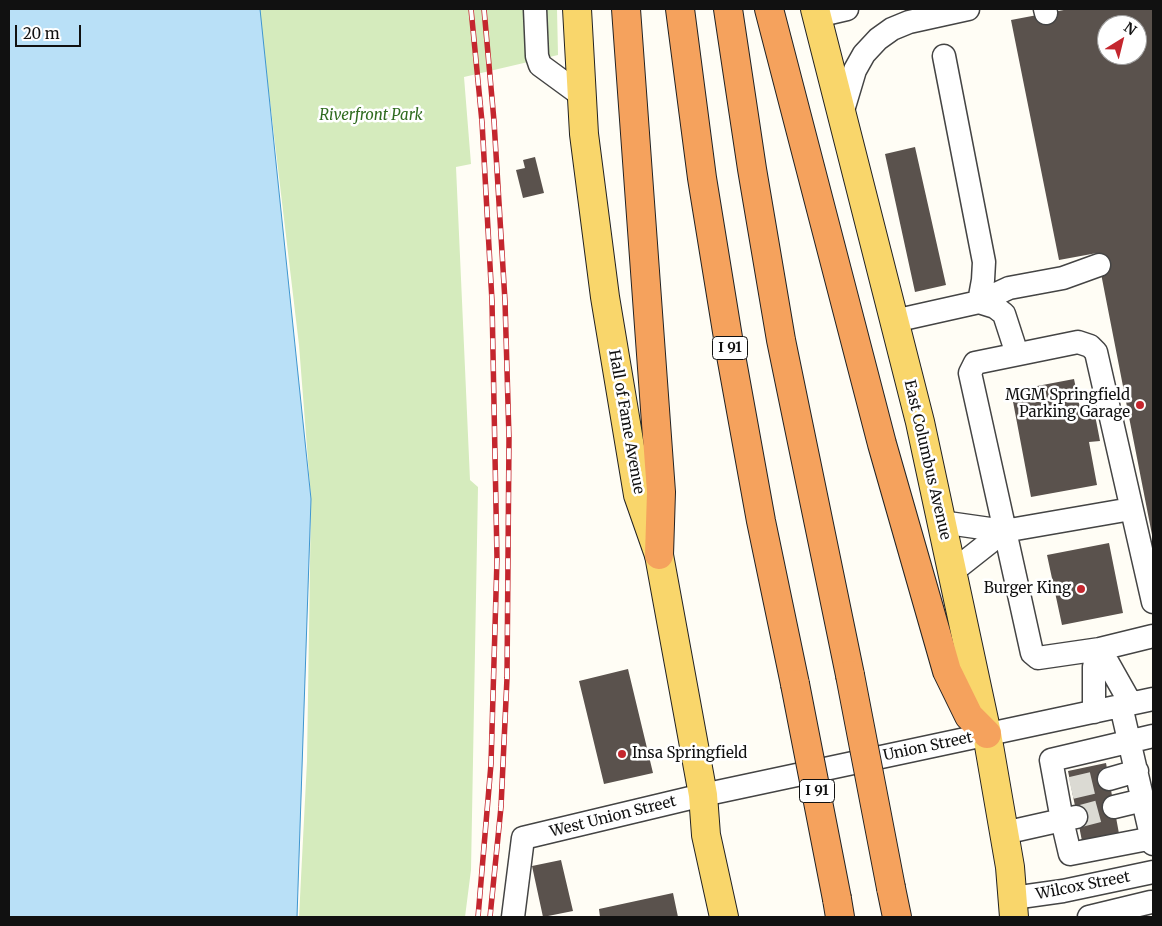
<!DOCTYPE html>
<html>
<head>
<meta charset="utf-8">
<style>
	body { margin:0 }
	#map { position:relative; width:1162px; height:926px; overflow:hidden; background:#fffdf5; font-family:Merriweather,serif }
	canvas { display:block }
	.frame { position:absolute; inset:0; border:10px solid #111; pointer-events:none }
	.north { position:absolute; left:1097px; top:15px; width:50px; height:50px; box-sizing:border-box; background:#fff; border:1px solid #a0a0a0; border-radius:50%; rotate:36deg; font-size:14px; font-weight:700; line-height:20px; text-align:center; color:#111 }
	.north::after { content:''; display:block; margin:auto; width:18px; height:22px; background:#c4262e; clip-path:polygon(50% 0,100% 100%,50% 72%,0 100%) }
	.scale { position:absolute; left:15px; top:25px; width:66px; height:22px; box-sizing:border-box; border:2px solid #111; border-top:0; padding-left:6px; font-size:15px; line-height:18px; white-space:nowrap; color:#111; -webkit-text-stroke:4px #fff; paint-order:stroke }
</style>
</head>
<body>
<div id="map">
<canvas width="1162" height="926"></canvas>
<div class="frame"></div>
<div class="north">N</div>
<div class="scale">20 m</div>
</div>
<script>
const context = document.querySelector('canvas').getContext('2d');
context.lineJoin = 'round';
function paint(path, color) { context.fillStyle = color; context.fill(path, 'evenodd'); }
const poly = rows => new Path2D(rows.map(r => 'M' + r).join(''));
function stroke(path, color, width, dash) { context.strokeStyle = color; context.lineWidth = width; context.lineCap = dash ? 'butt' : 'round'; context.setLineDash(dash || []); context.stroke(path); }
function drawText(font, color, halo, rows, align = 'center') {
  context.font = font + ' Merriweather,serif'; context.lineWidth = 5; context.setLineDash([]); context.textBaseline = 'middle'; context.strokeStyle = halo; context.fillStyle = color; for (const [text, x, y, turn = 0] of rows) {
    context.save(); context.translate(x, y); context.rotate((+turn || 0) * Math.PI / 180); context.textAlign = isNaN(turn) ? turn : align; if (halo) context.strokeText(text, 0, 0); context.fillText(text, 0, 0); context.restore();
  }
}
const green = poly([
	[259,9,557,9,558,55,464,77,471,164,456,167,470,480,478,487,471,870,465,917,299,917,307,761,311,499,299,345]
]);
const water = poly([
	[9,9,260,9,311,499,297,917,9,917,9,9]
]);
const building = poly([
	[1069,9,1153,9,1153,540,1097,253,1059,260,1011,20],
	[1107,25,1137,25,1137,55,1107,55],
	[915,147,946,285,915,292,885,154],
	[535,157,544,193,523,198,516,170,525,168,523,160],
	[1074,379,1082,418,1095,415,1100,441,1089,442,1097,485,1031,497,1011,391],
	[1109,543,1123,613,1062,625,1047,555],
	[628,669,653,773,604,784,579,681],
	[1106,763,1120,839,1083,846,1068,771],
	[561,860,573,911,543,917,532,866],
	[673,893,678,917,600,917,599,909]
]);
const minorTunnel = poly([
	[1071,788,1109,779],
	[1077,817,1114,807]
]);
const minor = poly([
	[535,9,537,56,540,65,581,95],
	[1045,9,1046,13],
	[817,16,847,9],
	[944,56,984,262,983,280,979,302],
	[841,117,855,70,864,54,878,39,892,29,909,22,968,9],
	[979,302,995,307,1004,314,1017,354],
	[894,321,979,302,1009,288,1063,278,1099,265],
	[941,522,1004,531,952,572],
	[1004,531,1131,509],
	[1153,602,1096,352,1090,346,1078,342,975,363,970,373,1032,653,1038,658,1100,649,1153,636],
	[1121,706,1153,844],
	[1094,712,1094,667,1100,649,1131,704],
	[1109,779,1137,771],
	[1114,807,1143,800],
	[1076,817,1062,820,1070,854,1153,838],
	[1004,833,1062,820,1051,760,1153,736],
	[1013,898,1063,891,1153,872],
	[513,917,523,838,703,795,1153,699],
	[1089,917,1151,902]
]);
const major = poly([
	[577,9,584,134,605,297,638,495,659,555,703,795,706,835,724,917],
	[815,9,920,422,987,734,1010,867,1014,917]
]);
const highway = poly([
	[626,9,661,492,659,555],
	[680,9,702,178,730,350,761,521,795,684],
	[728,9,752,169,781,340,850,675],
	[769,9,882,444,947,671,969,716,987,734],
	[891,888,897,917],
	[837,899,840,917]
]);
const rail = poly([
	[471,9,482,122,492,301,497,559,491,764,478,917],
	[484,9,494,121,505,301,509,438,507,678,501,807,490,917]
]);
const highwayBridge = poly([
	[850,675,891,888],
	[795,684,837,899]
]);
const markers = [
	[1140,405,5,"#c4262e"],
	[1081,589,5,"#c4262e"],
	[622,754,5,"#c4262e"]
];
const shields = [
	[730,348,35],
	[817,791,35]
];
const shieldNames = [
	["I 91",730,348],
	["I 91",817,791]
];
const parkNames = [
	["Riverfront Park",371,116]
];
const poiNames = [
	["MGM Springfield",1130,396],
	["Parking Garage",1130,413],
	["Burger King",1071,589],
	["Insa Springfield",632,754,"left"]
];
const streetNames = [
	["Hall of Fame Avenue",626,422,80],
	["East Columbus Avenue",927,460,77],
	["Union Street",928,747,-12],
	["West Union Street",613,817,-14],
	["Wilcox Street",1083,886,-11]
];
paint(green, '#d5ebbd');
paint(water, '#b9e0f7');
stroke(water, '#3f96cf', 1);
paint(building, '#5a524d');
stroke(minorTunnel, '#dbdad3', 22, [22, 11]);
stroke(minor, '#444', 25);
stroke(major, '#222', 30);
stroke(highway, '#222', 30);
stroke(minor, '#fff', 22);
stroke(major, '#f9d66b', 28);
stroke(highway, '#f5a25d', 28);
stroke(rail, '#c4262e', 5.5);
stroke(rail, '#fff', 4, [11]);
stroke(highwayBridge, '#222', 30, []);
stroke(highwayBridge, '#f5a25d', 28);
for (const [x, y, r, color] of markers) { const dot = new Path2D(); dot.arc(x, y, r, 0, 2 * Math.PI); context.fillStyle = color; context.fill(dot); stroke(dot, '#fff', 2); }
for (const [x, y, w] of shields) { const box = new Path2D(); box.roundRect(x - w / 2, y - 11.5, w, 23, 4); context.fillStyle = '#fff'; context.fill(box); stroke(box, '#111', 1); }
drawText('bold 14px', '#111', null, shieldNames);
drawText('italic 15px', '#2f6b1f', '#fff', parkNames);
drawText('15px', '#111', '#fff', poiNames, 'right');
drawText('15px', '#111', '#fff', streetNames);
</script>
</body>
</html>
